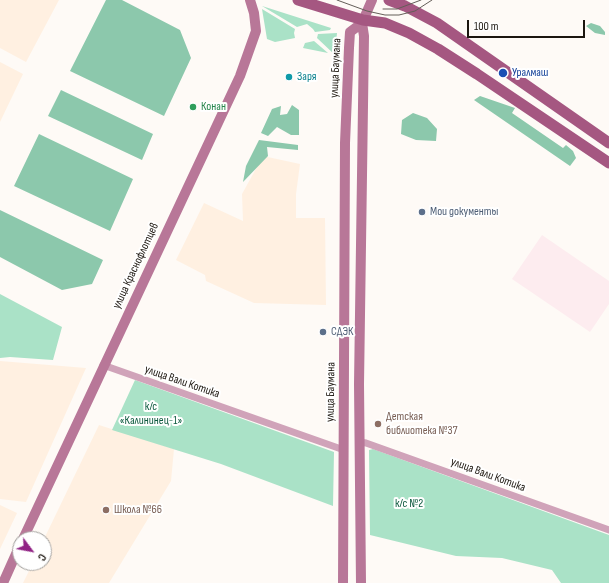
<!DOCTYPE html>
<html>
<head>
<meta charset="utf-8">
<style>
	body { margin:0 }
	#map { position:relative; width:609px; height:583px; overflow:hidden; background:#fefaf6; font-family:"Sofia Sans Condensed",sans-serif }
	canvas { display:block }
	.north { position:absolute; left:12px; top:531px; width:40px; height:40px; box-sizing:border-box; background:#fff; border:1px solid #a4a29f; border-radius:50%; rotate:122deg; font-size:11px; font-weight:700; line-height:16px; text-align:center; color:#1c160f }
	.north::after { content:''; display:block; margin:auto; width:14px; height:18px; background:#912385; clip-path:polygon(50% 0,100% 100%,50% 72%,0 100%) }
	.scale { position:absolute; left:467px; top:20px; width:118px; height:18px; box-sizing:border-box; border:2px solid #1c160f; border-top:0; padding-left:5px; font-size:12px; line-height:14px; white-space:nowrap; color:#1c160f; -webkit-text-stroke:3px #fff; paint-order:stroke }
</style>
</head>
<body>
<div id="map">
<canvas width="609" height="583"></canvas>
<div class="north">С</div>
<div class="scale">100 m</div>
</div>
<script>
const context = document.querySelector('canvas').getContext('2d');
context.lineJoin = 'round';
function paint(path, color) { context.fillStyle = color; context.fill(path, 'evenodd'); }
const poly = rows => new Path2D(rows.map(r => 'M' + r).join(''));
function stroke(path, color, width, dash) { context.strokeStyle = color; context.lineWidth = width; context.lineCap = dash ? 'butt' : 'round'; context.setLineDash(dash || []); context.stroke(path); }
function drawText(font, color, halo, rows, align = 'center') {
  context.font = font + ' "Sofia Sans Condensed",sans-serif'; context.lineWidth = 4; context.setLineDash([]); context.textBaseline = 'middle'; context.strokeStyle = halo; context.fillStyle = color; for (const [text, x, y, turn = 0] of rows) {
    context.save(); context.translate(x, y); context.rotate((+turn || 0) * Math.PI / 180); context.textAlign = isNaN(turn) ? turn : align; if (halo) context.strokeText(text, 0, 0); context.fillText(text, 0, 0); context.restore();
  }
}
const industrial = poly([
	[542,235,609,281,609,304,590,332,512,279]
]);
const built = poly([
	[0,0,59,0,26,62,0,48],
	[0,62,23,74,0,122],
	[263,156,300,164,296,194,296,218,325,218,326,305,254,303,206,281,205,275,176,260,204,203,243,221,242,194],
	[0,361,86,368,26,502,0,499],
	[99,425,174,449,171,481,109,583,23,583,33,563,44,563,44,539],
	[0,505,17,513,0,549]
]);
const green = poly([
	[262,6,331,28,330,30,315,32,313,29,307,24,297,27],
	[262,9,295,29,294,33,295,38,275,42,267,39],
	[337,33,335,55,317,38,318,34],
	[314,41,328,53,303,48,305,43],
	[0,294,62,327,53,360,10,357,0,358],
	[135,380,334,452,333,506,221,464,112,430],
	[373,449,609,535,609,583,561,583,552,570,502,558,456,556,370,535,369,450]
]);
const forest = poly([
	[106,0,122,0,180,30,191,58,164,116,70,71],
	[591,23,600,26,605,32,605,35,595,33,586,26],
	[61,90,153,134,142,160,48,116],
	[480,96,515,108,512,113,563,148,566,145,573,151,576,158,570,166,474,100],
	[292,105,299,110,299,135,291,135,277,127,268,136,261,133,272,109,281,106,280,115,287,114],
	[413,113,427,118,437,129,436,141,416,140,401,134,402,120],
	[39,134,133,179,110,231,14,186],
	[259,140,298,145,298,150,267,147,268,156,243,182,246,166],
	[0,210,103,260,92,284,62,290,0,257]
]);
const street = poly([
	[103,365,344,450],
	[360,442,366,443,609,530]
]);
const secondary = poly([
	[23,539,240,76,256,31,254,13,250,0],
	[3,583,20,545],
	[343,583,345,143,349,48,350,32,362,23,372,0],
	[361,583,359,384,364,36,362,23]
]);
const primary = poly([
	[298,0,363,20,385,23,409,33,438,49,477,74,609,163],
	[389,0,405,6,437,23,609,143]
]);
const tram = poly([
	[337,0,367,11,385,15,399,15,415,11,432,0],
	[383,9,397,9,421,0]
]);
const markers = [
	[503,73,5,"#1a4fb4"],
	[289,77,4,"#0f9aa8"],
	[193,107,4,"#2e9e5b"],
	[422,212,4,"#5c6f8a"],
	[323,332,4,"#5c6f8a"],
	[378,424,4,"#8d6e63"],
	[106,510,4,"#8d6e63"]
];
const streetNames = [
	["улица Баумана",336,68,-87],
	["улица Краснофлотцев",136,266,-65],
	["улица Вали Котика",182,382,19],
	["улица Баумана",331,392,-89],
	["улица Вали Котика",488,475,20]
];
const transitNames = [
	["Уралмаш",512,73]
];
const cultureNames = [
	["Заря",297,77]
];
const leisureNames = [
	["Конан",201,107]
];
const serviceNames = [
	["Мои документы",430,212],
	["СДЭК",331,332]
];
const parkNames = [
	["к/с",151,407],
	["«Калининец-1»",151,421],
	["к/с №2",409,504]
];
const educationNames = [
	["Детская",386,417],
	["библиотека №37",386,431],
	["Школа №66",114,510]
];
paint(industrial, '#fdecef');
paint(built, '#fff0e1');
paint(green, '#aae2c7');
paint(forest, '#8cc8ac');
stroke(street, '#d0a3b9', 7);
stroke(secondary, '#b87798', 10);
stroke(primary, '#a55781', 11);
stroke(tram, '#645e58', 1);
for (const [x, y, r, color] of markers) { const dot = new Path2D(); dot.arc(x, y, r, 0, 2 * Math.PI); context.fillStyle = color; context.fill(dot); stroke(dot, '#fff', 1.5); }
drawText('12px', '#1c160f', '#fff', streetNames);
drawText('12px', '#164399', '#fff', transitNames, 'left');
drawText('12px', '#0d838f', '#fff', cultureNames, 'left');
drawText('12px', '#27864d', '#fff', leisureNames, 'left');
drawText('12px', '#4e5e75', '#fff', serviceNames, 'left');
drawText('12px', '#0f5b40', '#fff', parkNames);
drawText('12px', '#785e54', '#fff', educationNames, 'left');
</script>
</body>
</html>
